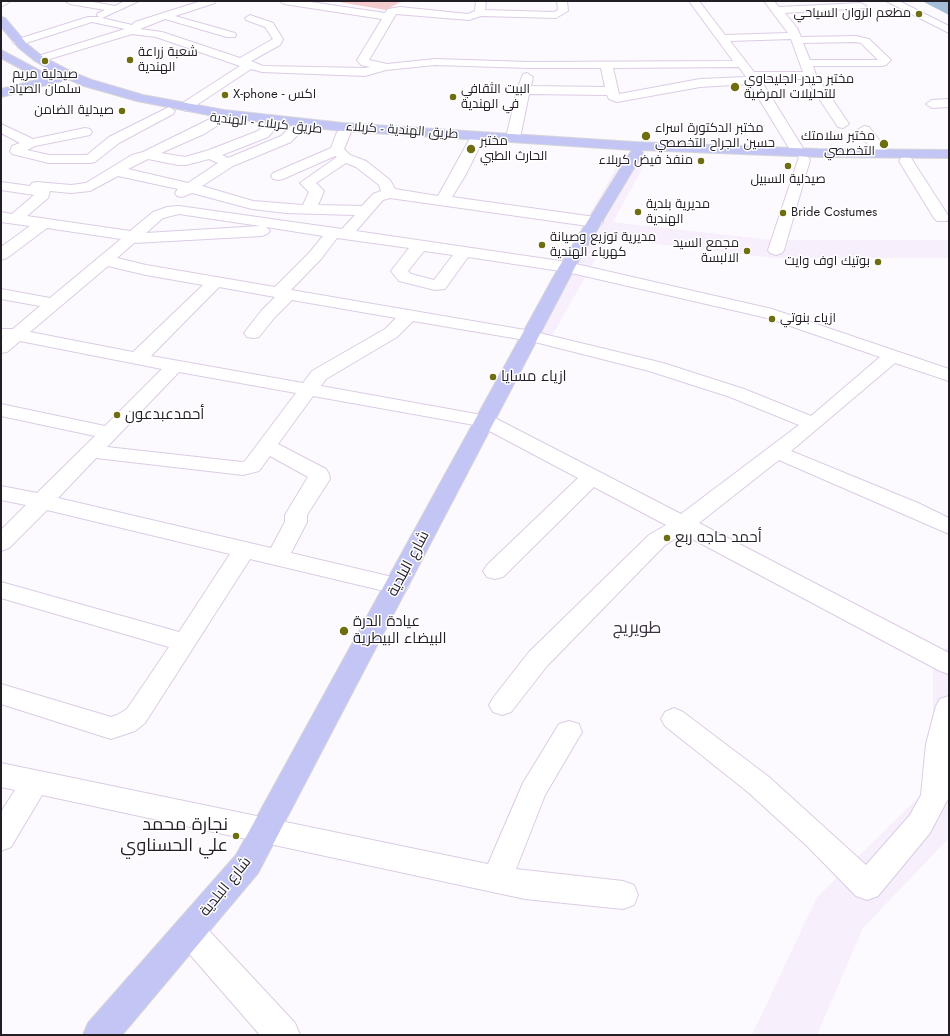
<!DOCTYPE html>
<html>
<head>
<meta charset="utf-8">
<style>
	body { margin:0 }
	#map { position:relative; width:950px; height:1036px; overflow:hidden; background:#fdfaff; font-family:Jost,sans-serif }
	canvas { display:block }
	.frame { position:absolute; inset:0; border:2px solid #231d26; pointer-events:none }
</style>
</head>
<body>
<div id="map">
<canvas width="950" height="1036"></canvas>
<div class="frame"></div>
</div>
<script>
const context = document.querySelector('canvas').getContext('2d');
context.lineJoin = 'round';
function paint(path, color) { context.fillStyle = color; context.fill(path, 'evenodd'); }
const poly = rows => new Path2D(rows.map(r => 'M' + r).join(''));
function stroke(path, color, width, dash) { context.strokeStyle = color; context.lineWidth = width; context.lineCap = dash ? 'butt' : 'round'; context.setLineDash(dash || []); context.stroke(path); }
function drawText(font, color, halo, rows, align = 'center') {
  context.font = font + ' Jost,Cairo,sans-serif'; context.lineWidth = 3; context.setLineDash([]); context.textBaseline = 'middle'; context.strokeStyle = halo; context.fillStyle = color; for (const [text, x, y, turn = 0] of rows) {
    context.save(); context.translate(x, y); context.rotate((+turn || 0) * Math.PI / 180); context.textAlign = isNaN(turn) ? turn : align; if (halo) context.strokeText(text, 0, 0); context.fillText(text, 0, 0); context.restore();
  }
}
const built = poly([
	[624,154,649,156,613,222,771,240,949,240,949,258,774,258,607,238,551,338,523,331],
	[949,645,949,838,863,928,817,1035,752,1035,817,897,933,783,933,661]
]);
const green = poly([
	[333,1,402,1,386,10]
]);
const water = poly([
	[922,1,949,1,949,15]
]);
const minor = poly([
	[1,1,11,1,1,7,1,1],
	[65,1,88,1,115,6,125,1,139,1,102,18,132,25,135,22,201,1,216,1,215,3,175,16,235,33,236,35,235,37,227,37,165,19,140,29,162,32,240,58,273,39,265,27,246,20,245,18,250,15,273,23,283,39,280,45,251,61,263,66,365,68,370,67,361,65,357,60,382,19,284,4,279,1,304,1,385,13,388,9,400,7,468,14,475,11,476,1,486,1,485,10,554,12,558,10,557,1,567,1,568,11,556,18,481,16,469,20,396,14,369,60,387,64,435,59,529,62,733,61,689,1,699,1,725,35,788,33,764,1,774,1,779,7,861,3,866,6,865,8,785,13,797,28,801,37,856,36,869,39,891,60,886,65,882,66,813,66,816,75,849,124,843,128,838,127,806,79,760,79,806,153,803,156,808,157,810,160,784,250,782,253,776,255,770,253,768,250,799,157,792,153,750,84,700,87,617,102,609,99,607,95,529,94,520,138,518,141,513,142,508,141,506,138,517,90,523,74,527,73,533,77,531,86,605,87,601,68,529,68,435,65,386,70,365,76,262,72,251,69,189,110,185,111,179,107,181,104,240,66,156,37,132,34,43,61,35,61,33,59,35,57,125,29,92,22,23,44,15,44,13,42,15,40,88,17,99,17,97,15,98,13,105,10,70,4,65,1],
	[791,39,803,72,754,72,730,41,791,39],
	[856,42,861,43,878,60,810,60,803,43,856,42],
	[739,67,746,77,700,79,619,94,613,68,739,67],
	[886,1,899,1,949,26,949,33,886,1],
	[949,99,949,107,932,108,926,104,932,100,949,99],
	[169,107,175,111,173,114,119,143,95,162,90,163,49,163,12,154,10,151,12,146,20,143,1,133,1,124,33,139,85,128,90,129,92,132,90,135,35,146,27,150,49,155,87,155,109,137,169,107],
	[218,115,223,116,224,119,223,122,204,134,161,153,185,157,209,150,258,131,267,123,272,122,278,126,268,137,222,155,228,158,281,136,291,126,301,126,303,129,291,142,233,166,202,186,253,201,303,205,309,192,300,183,337,157,335,156,283,179,278,180,273,179,271,176,273,173,331,148,337,132,344,128,351,132,344,149,350,155,366,161,390,180,395,189,438,196,468,142,470,139,475,138,480,139,482,142,465,176,452,197,595,217,600,219,603,222,600,225,595,227,390,198,383,200,356,231,567,262,772,309,949,369,949,381,895,363,791,451,918,503,949,518,949,534,779,460,699,523,949,653,949,674,940,671,683,534,665,545,547,666,511,712,502,715,493,712,489,705,493,698,529,652,649,535,666,525,594,487,503,577,495,579,487,577,483,571,487,565,578,478,480,426,313,396,278,444,326,469,329,474,330,479,307,515,307,522,291,553,405,580,409,586,405,592,397,594,250,559,145,723,135,731,111,739,1,704,1,684,111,717,117,715,127,709,169,647,1,598,1,582,179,632,230,554,47,510,9,548,1,551,1,530,26,505,1,500,1,486,37,493,95,436,1,416,1,404,105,426,162,369,20,341,7,352,1,353,1,339,3,337,1,336,2,329,13,329,40,306,1,299,1,289,50,298,121,239,47,228,7,258,1,260,1,247,30,226,1,222,1,212,12,214,34,195,1,190,1,182,30,186,32,183,37,182,71,185,86,183,132,155,143,152,218,115],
	[148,159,178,165,186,165,209,159,218,163,188,183,128,169,148,159],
	[346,163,356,167,379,185,381,191,373,194,362,206,318,205,324,191,316,183,346,163],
	[118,176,178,189,175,193,177,196,182,197,192,193,252,209,286,213,355,215,342,229,179,206,167,207,153,212,130,231,27,216,48,198,50,191,71,193,90,191,118,176],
	[179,214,260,226,146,233,163,218,179,214],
	[266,227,323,236,309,253,275,287,146,265,117,258,134,243,262,236,267,234,270,231,266,227],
	[337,238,409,248,391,271,399,281,435,290,445,289,468,257,567,272,767,318,880,357,811,416,744,389,663,363,531,331,291,290,321,259,337,238],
	[424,251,453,255,434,280,411,274,408,271,424,251],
	[108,266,146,275,203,285,133,352,30,332,108,266],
	[219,287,275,297,262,310,244,333,247,337,253,338,259,337,274,318,292,300,396,318,385,329,312,371,303,383,151,356,219,287],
	[413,321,531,341,649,371,730,397,799,425,681,514,493,417,321,386,326,379,397,337,413,321],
	[179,372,296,393,245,461,242,462,107,447,179,372],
	[270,456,308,477,285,515,285,522,271,548,58,498,96,458,243,475,259,471,270,456],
	[864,126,869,127,888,151,890,154,888,157,878,157,859,133,857,130,864,126],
	[906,157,911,158,949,217,947,221,937,221,934,218,899,161,901,158,906,157],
	[949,696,949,797,930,833,878,896,867,900,856,896,807,846,749,793,665,726,661,719,665,712,674,708,683,712,769,777,866,865,910,815,921,795,926,744,936,706,940,699,949,696],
	[569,721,579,724,582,732,545,795,516,869,623,881,634,885,638,895,634,905,623,909,525,899,42,795,11,847,1,851,1,812,15,790,1,787,1,763,488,864,523,783,559,724,569,721],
	[190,917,201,922,295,1023,300,1035,260,1035,179,942,174,932,179,922,190,917]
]);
const major = poly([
	[1,17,5,18,27,44,43,57,72,72,92,80,143,95,224,110,343,123,634,142,818,149,949,150,949,158,818,157,641,150,643,153,575,267,258,873,122,1035,83,1035,88,1023,236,855,559,267,632,150,343,131,224,118,137,101,84,86,63,77,62,81,1,97,1,89,40,79,1,58,1,50,50,76,59,75,35,61,19,48,1,27,1,17]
]);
const markers = [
	[919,14,4,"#6e6e11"],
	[130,60,4,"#6e6e11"],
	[45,61,4,"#6e6e11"],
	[735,87,5,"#6e6e11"],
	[225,95,4,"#6e6e11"],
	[453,97,4,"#6e6e11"],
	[122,111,4,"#6e6e11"],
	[646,136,5,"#6e6e11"],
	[884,144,5,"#6e6e11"],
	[471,149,5,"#6e6e11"],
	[701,161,4,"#6e6e11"],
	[788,166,4,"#6e6e11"],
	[638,212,4,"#6e6e11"],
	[783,213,4,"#6e6e11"],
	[542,245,4,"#6e6e11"],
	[747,251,4,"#6e6e11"],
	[878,262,4,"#6e6e11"],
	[772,319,4,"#6e6e11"],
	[493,377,4,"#6e6e11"],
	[117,415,4,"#6e6e11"],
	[667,538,4,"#6e6e11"],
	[344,631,5,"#6e6e11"],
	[236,836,4,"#6e6e11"]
];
const farPoinames = [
	["مطعم الروان السياحي",911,14,"right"],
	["شعبة زراعة",138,53],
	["الهندية",138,68],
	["صيدلية مريم",45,75,"center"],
	["سلمان الصياد",45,90,"center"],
	["مختبر حيدر الجليحاوي",744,80],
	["للتحليلات المرضية",744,95],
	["البيت الثقافي",461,90],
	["في الهندية",461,105],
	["X-phone - اكس",233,95],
	["صيدلية الضامن",114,111,"right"],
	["مختبر الدكتورة اسراء",655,129],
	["حسين الجراح التخصصي",655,144],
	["مختبر سلامتك",875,137,"right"],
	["التخصصي",875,152,"right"],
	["مختبر",480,142],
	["الحارث الطبي",480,157],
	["منفذ فيض كربلاء",693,161,"right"],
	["صيدلية السبيل",788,180,"center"],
	["مديرية بلدية",646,205],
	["الهندية",646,220],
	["Bride Costumes",791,213],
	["مديرية توزيع وصيانة",550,238],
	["كهرباء الهندية",550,253],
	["مجمع السيد",739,244,"right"],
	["الالبسة",739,259,"right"],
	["بوتيك اوف وايت",870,262,"right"],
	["ازياء بنوتي",780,319]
];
const farStreetnames = [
	["طريق كربلاء - الهندية",266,124,6],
	["طريق الهندية - كربلاء",402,131,4]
];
const poiNames = [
	["ازياء مسايا",501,377],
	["أحمدعبدعون",125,415],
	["أحمد حاجه ربع",675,538],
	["عيادة الدرة",353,622],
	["البيضاء البيطرية",353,639]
];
const streetNames = [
	["شارع البلدية",409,564,-62],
	["شارع البلدية",226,887,-51]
];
const quarterNames = [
	["طويريج",637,629]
];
const nearPoinames = [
	["نجارة محمد",228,826],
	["علي الحسناوي",228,847]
];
paint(built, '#f7effc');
paint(green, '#f3cbcc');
paint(water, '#a4bdd8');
stroke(minor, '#dccce5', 2);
stroke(major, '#d7d6d8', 2);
paint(minor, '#fff');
paint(major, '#c3c5f4');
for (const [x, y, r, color] of markers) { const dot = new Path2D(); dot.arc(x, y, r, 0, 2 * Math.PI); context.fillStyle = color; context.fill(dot); stroke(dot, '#fff', 1.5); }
drawText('13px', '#231d26', '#fff', farPoinames, 'left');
drawText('13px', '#231d26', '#fff', farStreetnames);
drawText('15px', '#231d26', '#fff', poiNames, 'left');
drawText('15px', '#231d26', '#fff', streetNames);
drawText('17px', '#3c3043', '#fff', quarterNames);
drawText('18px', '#231d26', '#fff', nearPoinames, 'right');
</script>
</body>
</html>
